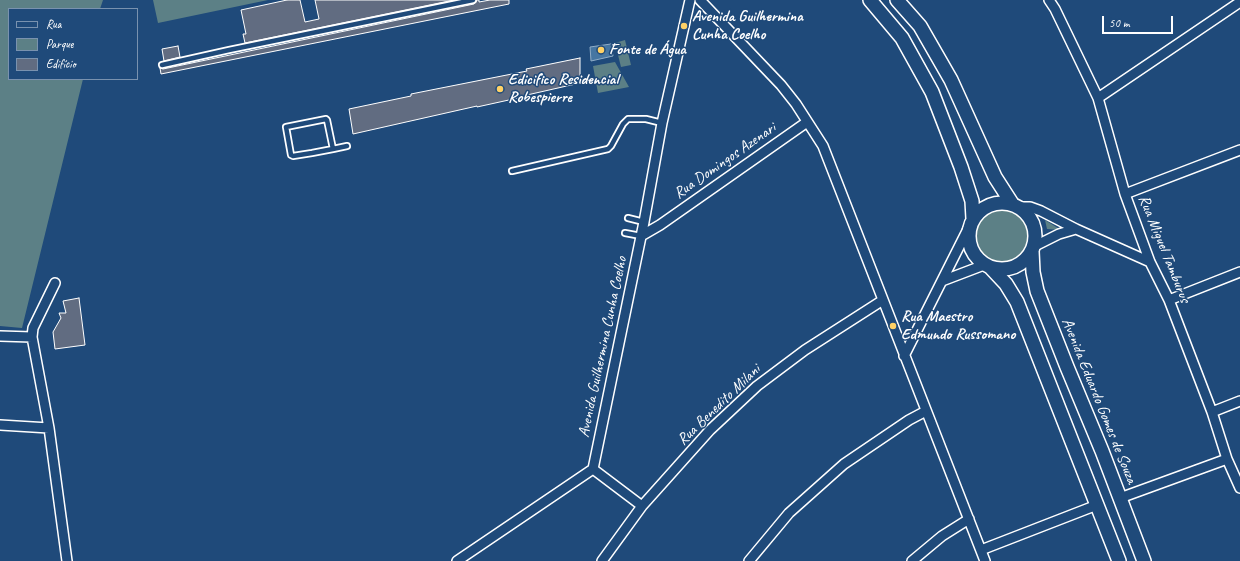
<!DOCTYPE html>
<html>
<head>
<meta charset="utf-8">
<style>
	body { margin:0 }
	#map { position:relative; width:1240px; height:561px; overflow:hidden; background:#1f4a7a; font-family:Caveat,sans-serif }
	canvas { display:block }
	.legend { position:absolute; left:8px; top:8px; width:130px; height:72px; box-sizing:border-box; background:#1f4a7a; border:1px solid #7992af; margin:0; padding:5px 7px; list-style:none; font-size:12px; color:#fff }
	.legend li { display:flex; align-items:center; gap:8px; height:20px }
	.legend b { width:20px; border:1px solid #7992af }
	.scale { position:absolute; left:1102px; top:16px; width:71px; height:18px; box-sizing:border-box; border:2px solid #fff; border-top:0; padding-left:5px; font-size:12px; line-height:14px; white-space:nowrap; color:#fff; -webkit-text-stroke:3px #1f4a7a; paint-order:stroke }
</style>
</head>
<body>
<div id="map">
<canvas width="1240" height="561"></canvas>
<ul class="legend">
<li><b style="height:5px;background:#1f4a7a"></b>Rua</li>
<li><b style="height:11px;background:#5c8086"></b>Parque</li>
<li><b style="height:11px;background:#616c81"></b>Edifício</li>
</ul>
<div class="scale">50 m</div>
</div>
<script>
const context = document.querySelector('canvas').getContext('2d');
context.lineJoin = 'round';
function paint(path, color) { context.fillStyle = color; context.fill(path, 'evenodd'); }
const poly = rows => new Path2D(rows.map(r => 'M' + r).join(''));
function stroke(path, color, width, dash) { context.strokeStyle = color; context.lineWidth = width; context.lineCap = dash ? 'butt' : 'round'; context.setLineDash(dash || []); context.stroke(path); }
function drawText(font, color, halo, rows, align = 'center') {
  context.font = font + ' Caveat,sans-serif'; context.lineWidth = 3; context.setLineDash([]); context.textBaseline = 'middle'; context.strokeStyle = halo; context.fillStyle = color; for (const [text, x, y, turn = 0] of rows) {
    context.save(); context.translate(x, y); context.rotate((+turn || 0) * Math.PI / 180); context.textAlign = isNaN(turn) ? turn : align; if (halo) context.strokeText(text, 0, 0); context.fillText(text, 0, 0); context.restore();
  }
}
const green = poly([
	[0,0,103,0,100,9,9,9,9,79,83,79,22,328,0,326],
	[153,0,268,0,158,23],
	[625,40,631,65,621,67,615,43],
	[615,62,629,87,598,93,593,66],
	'974 236a28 28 0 1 1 56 0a28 28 0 1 1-56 0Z',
	[1045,220,1061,230,1047,229]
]);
const water = poly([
	[611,44,613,56,591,61,590,47,611,44]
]);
const building = poly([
	[287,0,300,0,305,22,319,19,315,0,454,0,245,43,243,34,246,34,241,10,287,0],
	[477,0,479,0,479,2,490,0,509,0,509,4,161,74,160,68,163,69,474,4,477,0],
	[178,46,180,57,164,61,162,49,178,46],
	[580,58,580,83,527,95,527,96,477,107,477,106,353,134,349,109,411,96,411,94,527,71,526,69,580,58],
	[79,298,85,345,55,349,53,332,61,318,59,313,66,313,63,301,79,298]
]);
const lane = poly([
	[162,65,229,50,473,0],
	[333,149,327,120,326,119,286,127,291,155,293,156,312,153,333,149,347,146],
	[512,171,608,149,611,146,623,124,628,119,646,119,662,123],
	[628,218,644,222],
	[625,233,641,236]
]);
const street = poly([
	[700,0,781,85,796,104,823,146,985,561],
	[1049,0,1055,9,1098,98,1125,194,1150,262,1169,300,1212,412,1227,459,1240,488],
	[1098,98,1240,2],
	[1125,194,1240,150],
	[1016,207,1030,207,1041,211,1076,229,1150,262],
	[641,236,660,225,807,122],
	[1033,247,1059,234,1076,229],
	[942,281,984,265],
	[55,283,33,328,32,337,49,428,67,561],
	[1169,300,1240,272],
	[0,336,32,337],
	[904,356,971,223],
	[1212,412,1240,401],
	[0,425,49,428],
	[593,469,642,506],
	[1120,498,1227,459],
	[981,550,1097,505],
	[457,561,593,469,644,222,662,123,690,0],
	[602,561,642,506,710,430,757,386,805,350,883,300],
	[749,561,789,513,844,464,909,420,926,411],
	[912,561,942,536,969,519]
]);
const secondary = poly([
	[870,0,902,38,932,92,961,167,972,201,973,219],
	[897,0,920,26,951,80,995,177,1013,205],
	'969 236a33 33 0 1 1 66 0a33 33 0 1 1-66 0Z',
	[1032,251,1033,272,1037,291,1067,367,1102,451,1144,561],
	[991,268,1006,284,1017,302,1119,561]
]);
const markers = [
	[684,26,4,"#ffd166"],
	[601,50,4,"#ffd166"],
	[500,89,4,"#ffd166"],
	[893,326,4,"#ffd166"]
];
const poiNames = [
	["Avenida Guilhermina",692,17],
	["Cunha Coelho",692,35],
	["Fonte de Água",609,50],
	["Edicifico Residencial",508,80],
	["Robespierre",508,98],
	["Rua Maestro",901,317],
	["Edmundo Russomano",901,335]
];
const streetNames = [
	["Rua Domingos Azenari",725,161,-35],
	["Rua Miguel Tamburus",1164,249,68],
	["Avenida Guilhermina Cunha Coelho",603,347,-78],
	["Avenida Eduardo Gomes de Souza",1099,401,68],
	["Rua Benedito Milani",719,405,-44]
];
paint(green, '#5c8086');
paint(water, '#4676a2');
stroke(water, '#90adc7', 1);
paint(building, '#616c81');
stroke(building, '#fff', 1);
stroke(lane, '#fff', 8);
stroke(street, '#fff', 12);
stroke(secondary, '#fff', 16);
stroke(lane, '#1f4a7a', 4.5);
stroke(street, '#1f4a7a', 9);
stroke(secondary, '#1f4a7a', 13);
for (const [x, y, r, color] of markers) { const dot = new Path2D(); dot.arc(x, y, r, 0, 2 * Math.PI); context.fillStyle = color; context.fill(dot); stroke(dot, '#1f4a7a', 1.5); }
drawText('bold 16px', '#fff', '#1f4a7a', poiNames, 'left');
drawText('16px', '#fff', '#1f4a7a', streetNames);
</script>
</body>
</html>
